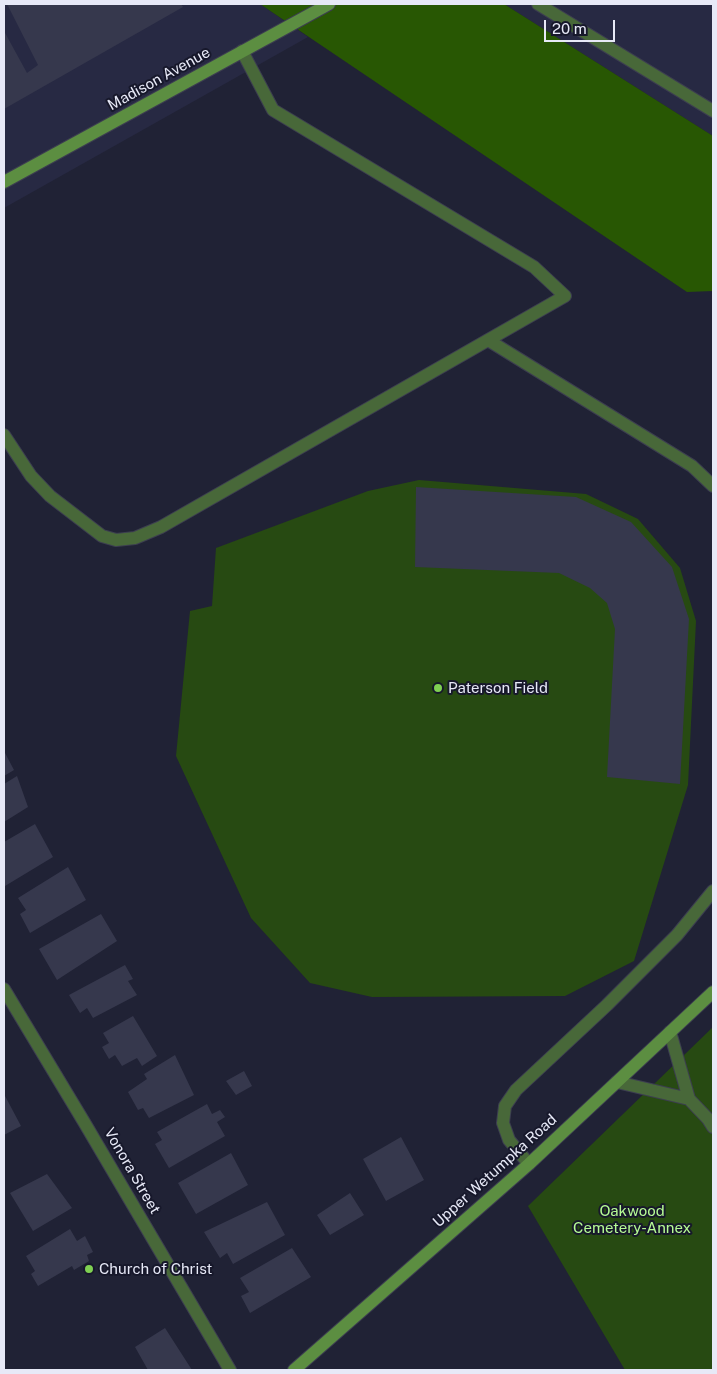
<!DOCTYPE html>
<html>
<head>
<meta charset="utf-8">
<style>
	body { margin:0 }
	#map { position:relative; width:717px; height:1374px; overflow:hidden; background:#202235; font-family:"Public Sans",sans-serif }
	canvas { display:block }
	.frame { position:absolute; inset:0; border:5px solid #e7e9f7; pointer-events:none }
	.scale { position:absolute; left:544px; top:20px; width:71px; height:22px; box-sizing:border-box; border:2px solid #e7e9f7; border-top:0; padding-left:6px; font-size:15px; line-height:18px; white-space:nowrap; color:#e7e9f7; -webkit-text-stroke:4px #17182b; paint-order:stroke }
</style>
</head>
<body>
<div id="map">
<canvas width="717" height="1374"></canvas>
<div class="frame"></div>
<div class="scale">20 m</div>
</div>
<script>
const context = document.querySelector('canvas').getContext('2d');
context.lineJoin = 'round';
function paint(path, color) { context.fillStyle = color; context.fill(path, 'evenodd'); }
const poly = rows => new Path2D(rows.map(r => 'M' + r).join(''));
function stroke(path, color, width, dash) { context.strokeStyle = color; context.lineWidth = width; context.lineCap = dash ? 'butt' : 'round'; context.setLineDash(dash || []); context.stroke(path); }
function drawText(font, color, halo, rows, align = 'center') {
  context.font = font + ' "Public Sans",sans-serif'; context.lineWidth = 4; context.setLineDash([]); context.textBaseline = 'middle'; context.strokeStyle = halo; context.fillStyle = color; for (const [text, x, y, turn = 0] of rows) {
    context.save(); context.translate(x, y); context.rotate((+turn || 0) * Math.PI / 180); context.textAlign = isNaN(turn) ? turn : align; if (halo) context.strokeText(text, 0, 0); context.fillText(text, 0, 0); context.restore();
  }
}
const built = poly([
	[4,4,260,4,308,37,4,208],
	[504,4,713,4,713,136]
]);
const green = poly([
	[419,480,586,494,638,519,680,568,696,621,688,785,634,961,565,996,372,997,310,983,251,918,176,756,190,611,212,606,216,548,368,491],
	[713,1027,713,1370,625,1370,528,1206]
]);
const forest = poly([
	[260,4,504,4,713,136,713,291,687,292]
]);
const building = poly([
	[7,4,181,4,183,7,4,109,4,31,27,73,38,65],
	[416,487,576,497,631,522,672,567,689,619,680,784,607,777,615,629,607,603,590,588,559,573,415,567],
	[4,751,14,770,4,776],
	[17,776,28,807,4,822,4,784],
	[35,824,53,857,5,886,4,842],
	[68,867,86,900,30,933,20,914,26,910,18,898],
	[101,914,117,941,57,980,39,949],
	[125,965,133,979,128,981,137,995,93,1018,87,1008,80,1013,69,995],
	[133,1016,157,1056,142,1066,137,1058,122,1066,115,1055,109,1059,102,1047,109,1043,103,1033],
	[175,1055,194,1095,149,1118,143,1108,138,1110,128,1092,147,1079,144,1074],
	[244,1071,252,1086,236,1095,226,1081],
	[4,1094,21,1126,4,1135],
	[207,1104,212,1114,220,1110,225,1117,217,1122,225,1136,169,1168,155,1144,162,1140,157,1132],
	[401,1137,424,1180,386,1201,363,1159],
	[231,1153,248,1185,196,1214,178,1183],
	[47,1174,72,1208,33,1231,10,1193],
	[350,1193,364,1215,330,1235,317,1215],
	[267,1202,285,1235,233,1264,227,1253,220,1258,204,1232],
	[70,1229,77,1241,85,1236,93,1252,87,1255,89,1261,74,1270,72,1266,38,1286,31,1274,35,1271,26,1256],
	[292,1248,311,1277,250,1313,241,1296,249,1292,240,1278],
	[165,1328,192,1370,148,1370,135,1347]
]);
const service = poly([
	[538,4,713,111],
	[488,340,692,466,713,486],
	[4,435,31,476,50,496,102,536,116,540,135,538,161,527,565,296,534,267,273,110,242,51],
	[670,1032,689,1099,708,1119,713,1127],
	[617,1082,689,1099],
	[529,1164,509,1140,503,1123,505,1106,516,1090,607,1005,677,935,713,891]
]);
const minor = poly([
	[4,989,84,1122,230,1370]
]);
const secondary = poly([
	[4,182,329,4],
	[294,1370,529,1164,713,992]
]);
const markers = [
	[438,688,5,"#7fd052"],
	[89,1269,5,"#7fd052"]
];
const streetNames = [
	["Madison Avenue",159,79,-29],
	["Vonora Street",132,1171,60],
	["Upper Wetumpka Road",495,1171,-42]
];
const poiNames = [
	["Paterson Field",448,688],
	["Church of Christ",99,1269]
];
const parkNames = [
	["Oakwood",632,1211],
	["Cemetery-Annex",632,1228]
];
paint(built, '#272943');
paint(green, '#274a12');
paint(forest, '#285703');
paint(building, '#36384d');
stroke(service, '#3c3e50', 14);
stroke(minor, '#3c3e50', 14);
stroke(secondary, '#3c3e50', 14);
stroke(service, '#486839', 12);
stroke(minor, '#486839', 12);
stroke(secondary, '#5c8e41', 12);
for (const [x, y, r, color] of markers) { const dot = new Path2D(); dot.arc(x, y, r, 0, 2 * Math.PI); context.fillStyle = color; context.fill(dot); stroke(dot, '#17182b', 2); }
drawText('15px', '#e7e9f7', '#17182b', streetNames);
drawText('15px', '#e7e9f7', '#17182b', poiNames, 'left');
drawText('15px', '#b6fb95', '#17182b', parkNames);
</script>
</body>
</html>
